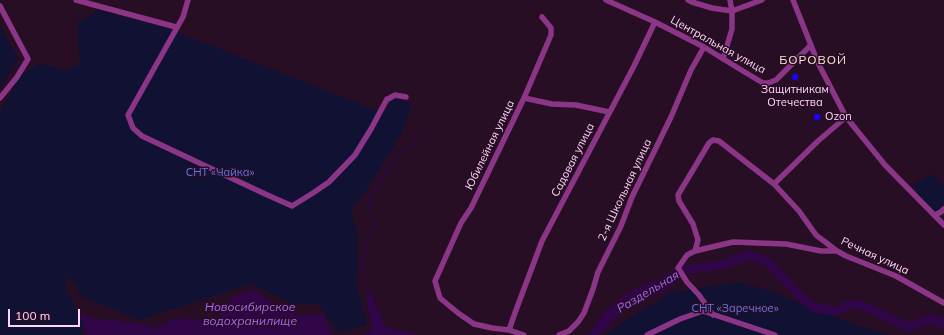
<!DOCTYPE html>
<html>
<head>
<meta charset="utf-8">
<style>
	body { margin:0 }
	#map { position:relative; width:944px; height:335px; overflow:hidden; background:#280e24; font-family:Mulish,sans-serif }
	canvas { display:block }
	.scale { position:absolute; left:8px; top:309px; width:72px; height:18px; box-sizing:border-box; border:2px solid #ffd5fa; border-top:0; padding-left:5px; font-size:12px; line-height:14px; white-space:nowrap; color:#ffd5fa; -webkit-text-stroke:3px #280e24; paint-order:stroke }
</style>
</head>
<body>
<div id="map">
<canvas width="944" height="335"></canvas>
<div class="scale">100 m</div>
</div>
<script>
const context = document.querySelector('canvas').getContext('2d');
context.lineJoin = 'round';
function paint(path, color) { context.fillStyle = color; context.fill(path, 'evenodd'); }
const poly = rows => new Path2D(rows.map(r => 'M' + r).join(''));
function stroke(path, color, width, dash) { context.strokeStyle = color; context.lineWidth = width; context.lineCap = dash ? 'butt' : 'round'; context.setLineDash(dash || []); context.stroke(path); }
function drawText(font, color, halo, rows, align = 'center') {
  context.font = font + ' Mulish,sans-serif'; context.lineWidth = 3; context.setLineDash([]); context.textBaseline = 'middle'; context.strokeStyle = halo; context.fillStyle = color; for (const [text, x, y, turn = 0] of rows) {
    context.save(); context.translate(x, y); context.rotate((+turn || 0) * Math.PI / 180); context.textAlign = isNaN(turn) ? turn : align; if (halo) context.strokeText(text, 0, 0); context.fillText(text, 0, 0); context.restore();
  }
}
const green = poly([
	[98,10,166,28,383,113,395,98,412,104,400,136,367,189,351,210,358,236,356,283,367,325,339,333,317,303,293,304,252,284,139,320,82,296,69,275,65,287,82,322,82,335,0,335,0,112,19,76,40,63,65,70,80,64,78,41,78,22,92,14],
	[0,26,18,58,0,89],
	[932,174,944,186,944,202,936,213,911,186],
	[740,282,776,293,852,324,890,335,605,335,620,324,672,292]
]);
const water = poly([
	[665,277,673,277,677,282,666,291,644,300,632,301,627,305,611,323,599,335,589,335,601,316,625,294,653,281],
	[255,290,279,308,298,315,324,315,332,335,87,335,85,327,80,317,83,313,96,320,116,320,139,324,146,324,152,330,175,319,185,318,208,321,216,320,227,307,233,296],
	[370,290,385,327,419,335,365,335,372,329,367,299]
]);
const stream = poly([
	[369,298,362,270,363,259,370,235,374,224,369,205,371,196,386,173,395,157,421,138]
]);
const river = poly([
	[663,282,684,270,727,264,748,255,768,262,802,298,814,308,839,311,847,305,856,304,870,309,908,327,929,319,938,321,944,324]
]);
const minor = poly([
	[76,0,176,27],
	[188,0,183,17,128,115,133,128,142,136,263,193,292,206,313,193,329,182,355,155,371,129,387,99,388,99,395,95,406,97],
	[606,0,655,22,704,47,738,68,763,83,768,83,776,80,811,45],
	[688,0,692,2,712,8,732,11,730,0],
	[793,0,818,63,846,117,885,165,944,225],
	[0,6,28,59,17,77,0,98],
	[723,59,732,29,732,11,762,0],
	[524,98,552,104,576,105,609,112],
	[846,117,818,141,774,184,799,211,816,235,837,251,846,256,896,276,944,303],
	[935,215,941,212,944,209],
	[695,251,733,242,786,244,821,251,837,251],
	[713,315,699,295,687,282,678,268,687,255,695,251,698,240,693,224,679,201,678,195,709,143,713,140,719,141,774,184],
	[509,330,492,328,474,324,458,313,440,298,435,281,461,223,471,208,524,98,551,35,551,28,542,17],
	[524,335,509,330,516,310,542,241,634,66,655,22],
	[559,335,569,331,578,322,584,313,593,289,598,272,621,226,632,197,671,117,691,70,704,47],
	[647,335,680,319,703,311,775,335]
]);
const markers = [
	[795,77,4,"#1c01ff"],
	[817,117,4,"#1c01ff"]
];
const streetNames = [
	["Центральная улица",718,45,29],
	["Юбилейная улица",490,145,-64],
	["Садовая улица",573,160,-63],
	["2-я Школьная улица",625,190,-65],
	["Речная улица",875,256,25]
];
const poiNames = [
	["Защитникам",795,90],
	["Отечества",795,103],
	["Ozon",825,117,"left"]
];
const parkNames = [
	["СНТ «Чайка»",220,173],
	["СНТ «Заречное»",735,309]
];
const neighbourhoodNames = [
	["БОРОВОЙ",813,60]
];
const waterNames = [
	["Раздельная",648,292,-31],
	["Новосибирское",250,307],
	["водохранилище",250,321]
];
paint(green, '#101133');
paint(water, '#310649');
stroke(stream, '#310649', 1.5);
stroke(river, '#310649', 9);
stroke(minor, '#8b3587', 5.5);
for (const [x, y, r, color] of markers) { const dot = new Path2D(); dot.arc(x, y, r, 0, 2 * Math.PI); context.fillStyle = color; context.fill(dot); stroke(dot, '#280e24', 1.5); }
drawText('11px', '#ffd5fa', '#280e24', streetNames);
drawText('11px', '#ffd5fa', '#280e24', poiNames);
drawText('11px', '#567aea', '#280e24', parkNames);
context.letterSpacing = '1px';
drawText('12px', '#ffe6d7', '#280e24', neighbourhoodNames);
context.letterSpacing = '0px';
drawText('italic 12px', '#ac63ff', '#280e24', waterNames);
</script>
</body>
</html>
